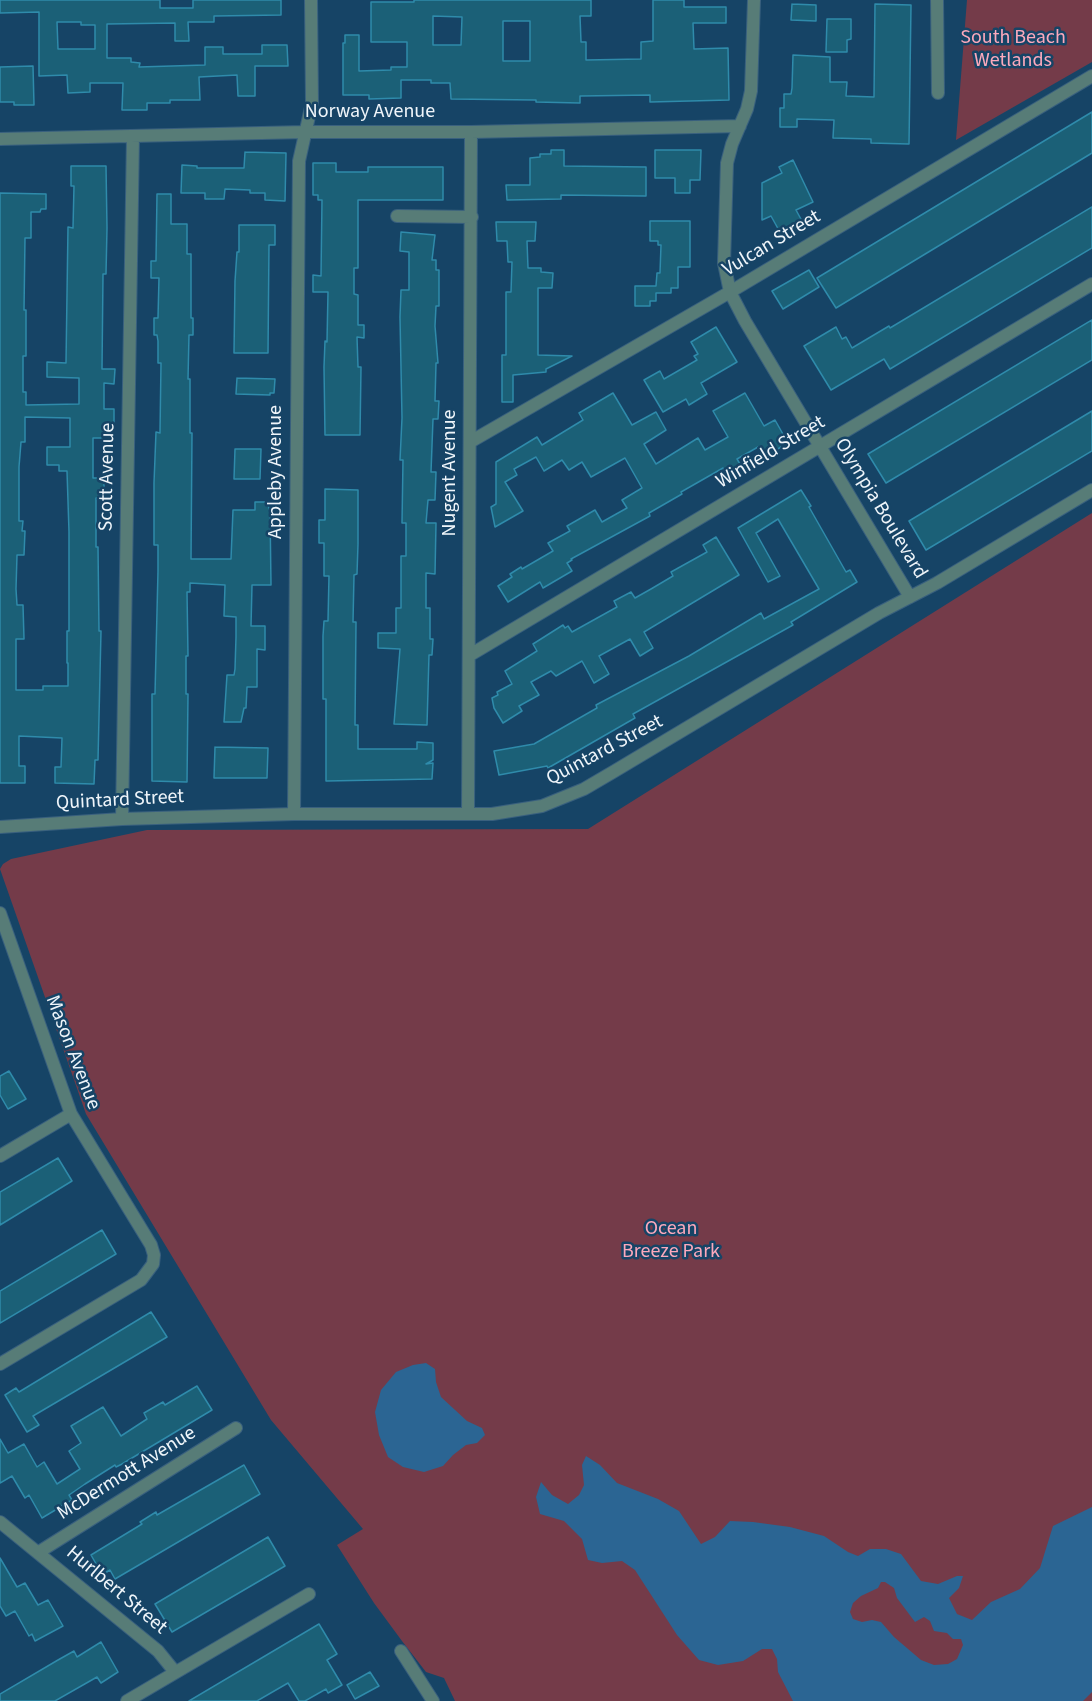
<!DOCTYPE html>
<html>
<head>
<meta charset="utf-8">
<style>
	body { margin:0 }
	canvas { display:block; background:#164466 }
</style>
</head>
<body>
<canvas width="1092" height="1701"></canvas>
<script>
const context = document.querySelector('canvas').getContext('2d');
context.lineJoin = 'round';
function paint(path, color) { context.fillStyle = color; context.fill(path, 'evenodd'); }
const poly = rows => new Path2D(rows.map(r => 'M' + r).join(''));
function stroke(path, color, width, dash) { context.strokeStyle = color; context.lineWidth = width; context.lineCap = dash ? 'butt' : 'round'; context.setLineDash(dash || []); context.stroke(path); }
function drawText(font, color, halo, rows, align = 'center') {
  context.font = font + ' "Source Sans 3",sans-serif'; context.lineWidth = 5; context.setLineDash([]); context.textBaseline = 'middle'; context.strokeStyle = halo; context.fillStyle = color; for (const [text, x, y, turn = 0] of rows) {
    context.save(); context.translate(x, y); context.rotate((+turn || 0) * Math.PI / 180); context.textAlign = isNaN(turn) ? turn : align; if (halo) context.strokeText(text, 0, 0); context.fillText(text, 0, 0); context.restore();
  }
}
const green = poly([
	[967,0,1092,0,1092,62,956,140],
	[1092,513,1092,1701,455,1701,444,1678,426,1672,402,1641,374,1603,337,1545,363,1529,271,1420,86,1114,0,869,3,864,11,859,147,830,588,829]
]);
const water = poly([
	[426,1363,435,1369,436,1382,441,1397,467,1421,482,1428,485,1435,477,1443,466,1445,453,1455,443,1466,424,1472,403,1467,388,1457,379,1435,375,1412,381,1390,396,1372,413,1365],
	[586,1456,600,1465,617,1483,658,1499,679,1511,701,1544,715,1537,730,1521,753,1522,790,1527,824,1536,848,1552,858,1556,870,1549,886,1549,901,1554,921,1581,938,1584,957,1576,963,1576,959,1588,949,1598,957,1614,972,1620,991,1602,1020,1589,1040,1568,1053,1526,1092,1507,1092,1692,1083,1701,793,1701,778,1672,777,1659,772,1649,762,1649,743,1661,718,1665,699,1660,677,1635,635,1570,622,1561,602,1563,588,1560,582,1539,564,1521,540,1514,536,1497,541,1482,552,1495,568,1504,579,1495,584,1485,582,1465],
	[881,1582,885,1582,894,1588,897,1598,915,1622,924,1617,930,1621,934,1631,947,1633,953,1639,961,1639,963,1645,957,1659,948,1664,934,1665,921,1660,894,1637,881,1622,872,1620,862,1622,853,1619,850,1612,853,1603,861,1596,878,1588]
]);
const building = poly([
	[0,0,160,0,160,8,193,8,193,0,281,0,281,15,214,16,214,22,188,22,189,41,175,41,175,23,107,24,107,58,131,58,131,62,140,63,139,67,205,65,205,47,223,47,223,54,262,54,262,45,287,45,288,66,255,66,255,96,238,96,237,75,199,77,200,100,170,100,170,103,147,103,147,110,122,110,123,83,90,83,90,92,68,93,67,75,39,76,39,12,0,13,0,0],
	[57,22,81,22,81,25,95,25,95,49,58,49,57,22],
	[414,0,591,0,591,16,580,16,581,42,586,42,586,60,641,59,641,42,653,41,653,0,684,0,684,7,726,7,726,23,693,23,694,49,728,48,729,100,650,102,650,95,580,96,580,103,536,102,536,100,451,99,450,83,431,83,431,80,401,80,401,98,369,99,369,95,343,95,343,43,345,43,345,35,359,35,359,71,391,70,391,67,407,67,407,42,371,42,371,2,414,2,414,0],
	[433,16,462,17,461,45,433,45,433,16],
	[503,21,530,21,530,61,503,61,503,21],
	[792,4,816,5,816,21,791,20,792,4],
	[875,4,911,5,909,144,871,143,871,139,833,138,834,120,797,119,797,127,780,127,780,108,784,108,784,94,791,94,792,88,793,55,830,57,830,82,847,82,846,96,874,97,875,4],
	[827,19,851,19,851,39,847,40,847,52,826,52,827,19],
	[33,66,34,105,14,105,14,102,0,102,0,67,33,66],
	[1092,112,1092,153,836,308,817,278,1092,112],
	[551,150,564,150,564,166,646,167,646,196,561,195,561,199,507,200,506,185,530,185,530,158,540,157,540,154,551,154,551,150],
	[655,150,701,150,700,180,690,180,690,193,675,193,675,178,655,178,655,150],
	[245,152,286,153,285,201,265,200,265,193,250,193,250,190,225,189,224,199,205,199,205,193,181,193,182,165,197,166,197,168,244,168,245,152],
	[793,160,813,202,796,210,802,221,781,234,771,216,762,220,762,183,782,173,779,167,793,160],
	[313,163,336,163,336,172,368,172,368,167,443,167,443,200,358,200,358,268,354,268,354,294,358,295,358,325,364,325,364,338,357,337,358,367,361,367,360,435,325,435,324,367,325,341,327,342,328,292,313,292,313,275,321,276,322,200,318,200,318,195,313,195,313,163],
	[71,166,106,166,107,228,106,274,103,274,102,369,115,369,114,384,104,383,104,409,114,409,114,428,103,428,103,438,93,438,93,478,104,478,104,498,96,498,96,547,98,547,99,631,101,631,98,760,95,760,94,784,55,783,55,767,61,767,62,738,19,736,19,766,25,766,25,783,0,783,0,193,46,194,46,209,41,209,40,212,31,212,31,238,25,238,24,310,26,310,26,356,23,356,23,392,26,392,26,405,79,404,79,378,47,377,47,362,66,363,68,227,73,228,74,186,71,186,71,166],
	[25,417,70,418,70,447,47,447,47,465,59,465,59,471,67,471,69,532,69,631,67,631,67,663,68,663,68,686,43,686,43,690,16,690,16,639,24,639,23,605,17,605,16,589,17,555,24,555,25,531,22,531,23,521,19,521,19,467,21,442,25,442,25,417],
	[157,194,171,194,171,224,187,224,187,254,191,254,191,318,193,318,193,335,189,335,188,379,190,379,190,433,192,433,191,559,231,559,233,510,255,510,255,502,267,502,270,511,271,585,252,585,251,626,265,626,265,650,257,649,257,687,247,687,246,708,244,708,241,722,224,722,227,675,234,675,235,669,236,637,236,617,224,616,225,585,190,583,190,592,187,592,188,656,186,656,186,694,188,694,187,782,152,781,152,694,155,694,158,571,158,545,154,545,154,483,156,432,160,433,161,363,158,363,158,341,157,335,154,335,154,318,158,318,159,278,151,278,151,261,156,261,157,194],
	[1092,207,1092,248,890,369,884,359,831,390,804,346,836,327,842,339,846,337,852,348,889,326,890,328,1092,207],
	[650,221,690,221,690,267,678,267,678,288,671,288,671,293,656,293,656,301,650,301,650,306,635,306,635,286,656,286,657,273,660,273,661,245,658,245,658,241,650,241,650,221],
	[496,222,536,222,535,241,527,241,528,268,541,268,541,272,553,273,552,288,538,288,538,355,572,356,546,369,546,372,513,375,513,402,502,402,502,355,506,355,506,292,511,292,512,262,508,262,507,241,497,241,496,222],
	[239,225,275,225,275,245,269,245,268,353,234,353,235,281,237,252,239,252,239,225],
	[401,232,435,235,432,260,436,260,436,270,439,270,439,306,436,306,435,326,438,363,436,363,435,401,439,401,438,419,433,419,431,472,436,472,435,500,428,500,426,523,436,523,435,574,426,573,426,608,430,608,430,639,433,639,432,655,429,655,427,725,394,724,400,649,378,648,378,633,396,633,396,608,401,608,401,556,406,556,406,523,402,523,403,460,400,460,402,418,400,317,401,290,409,290,409,252,400,251,401,232],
	[809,270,819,287,783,309,772,291,809,270],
	[1092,320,1092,360,886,483,868,454,1092,320],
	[716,327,737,362,701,383,707,394,689,405,686,399,663,412,644,380,660,371,664,379,697,360,694,356,698,354,691,342,716,327],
	[237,378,275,379,274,393,270,393,270,395,236,394,237,378],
	[613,393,632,425,656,412,666,430,644,444,656,464,698,438,705,450,728,437,713,411,745,393,764,426,775,420,788,443,764,457,758,447,737,459,743,469,729,478,723,468,681,492,682,494,649,513,650,516,571,559,572,560,567,563,572,571,543,588,540,582,508,602,498,586,512,577,510,574,521,567,522,569,553,551,548,543,570,531,567,526,595,510,602,522,627,508,622,500,642,488,625,458,591,477,582,462,569,470,562,460,544,471,536,457,514,469,517,475,505,482,523,511,495,527,491,507,496,504,496,462,537,437,542,445,583,420,579,413,613,393],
	[1092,411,1092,451,926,550,909,521,1092,411],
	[235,449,261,449,260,479,234,479,235,449],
	[325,489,358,490,358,544,357,574,354,575,353,622,356,622,355,725,358,725,358,749,417,749,417,742,433,743,433,760,426,764,433,763,432,779,326,781,326,699,323,699,323,636,324,621,328,621,329,576,324,576,324,543,319,543,319,520,325,520,325,489],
	[801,490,811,506,809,507,846,572,850,570,857,582,791,622,793,625,633,714,635,718,548,768,547,766,499,775,494,751,534,744,597,708,596,705,689,656,761,613,764,619,819,589,778,519,756,533,780,576,768,582,738,528,801,490],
	[716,537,739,575,644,632,653,648,640,656,630,639,599,656,609,674,594,683,582,661,556,676,551,671,531,682,539,695,519,706,522,711,503,723,494,708,492,698,498,695,497,692,512,684,505,671,537,651,533,644,563,625,565,628,568,626,572,632,617,607,614,601,631,592,635,598,651,589,673,576,671,572,707,552,703,545,716,537],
	[215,747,268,748,267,778,214,778,215,747],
	[9,1071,26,1099,8,1109,0,1095,0,1076,9,1071],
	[58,1158,72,1181,0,1225,0,1192,58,1158],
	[102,1230,116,1254,0,1323,0,1291,102,1230],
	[151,1312,167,1337,33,1416,39,1425,27,1432,5,1395,16,1388,19,1392,151,1312],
	[197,1386,212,1410,122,1464,116,1467,115,1465,85,1484,69,1495,72,1500,42,1518,29,1495,25,1498,12,1476,0,1483,0,1439,8,1453,24,1444,37,1467,44,1462,57,1484,80,1469,69,1451,81,1443,71,1426,103,1407,121,1436,147,1419,144,1413,163,1402,165,1405,197,1386],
	[244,1465,260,1494,115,1579,110,1570,105,1573,101,1568,99,1569,91,1555,142,1524,140,1522,156,1512,157,1515,244,1465],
	[268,1537,285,1566,172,1632,155,1604,268,1537],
	[0,1558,17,1587,25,1583,38,1605,48,1600,63,1626,35,1641,32,1634,29,1636,15,1611,6,1616,0,1606,0,1558],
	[319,1624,337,1654,327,1660,342,1685,328,1693,326,1689,305,1701,299,1701,288,1683,257,1701,189,1701,319,1624],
	[101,1642,118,1672,101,1683,97,1677,55,1701,0,1701,0,1694,58,1660,74,1651,77,1657,101,1642],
	[370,1672,379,1686,355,1699,347,1685,370,1672]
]);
const street = poly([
	[754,0,751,91,747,109,732,144,727,163,724,263,730,292,745,321,910,597],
	[937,0,938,93],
	[0,139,305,132,471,132,740,126],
	[397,216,472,217],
	[470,442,730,292,1092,76],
	[470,655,1092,284],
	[468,813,471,132],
	[294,814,299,161,312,103,311,0],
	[122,819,133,136],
	[0,827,122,819,294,814,492,814,542,806,584,789,613,772,879,613,937,583,1092,490],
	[0,913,71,1114,151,1245,154,1255,153,1264,141,1280,0,1364],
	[0,1156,71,1114],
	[0,1522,158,1651,175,1672],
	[39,1552,236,1428],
	[401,1651,433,1701],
	[127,1701,309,1594]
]);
const parkNames = [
	["South Beach",1013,39],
	["Wetlands",1013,62],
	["Ocean",671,1230],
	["Breeze Park",671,1253]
];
const streetNames = [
	["Norway Avenue",370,113],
	["Vulcan Street",772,244,-31],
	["Winfield Street",771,453,-31],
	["Appleby Avenue",277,472,-90],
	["Nugent Avenue",451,473,-90],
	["Scott Avenue",108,477,-89],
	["Olympia Boulevard",880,509,59],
	["Quintard Street",605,751,-28],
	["Quintard Street",120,801,-3],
	["Mason Avenue",72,1053,69],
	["McDermott Avenue",127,1474,-32],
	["Hurlbert Street",116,1591,40]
];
paint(green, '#743b49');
paint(water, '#2b6593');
paint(building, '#1b6077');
stroke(building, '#2f8bab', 1.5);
stroke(street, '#39607e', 14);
stroke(street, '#577c77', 12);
drawText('20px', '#fca9bc', '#164466', parkNames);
drawText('20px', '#eff5fa', '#164466', streetNames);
</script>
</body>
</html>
